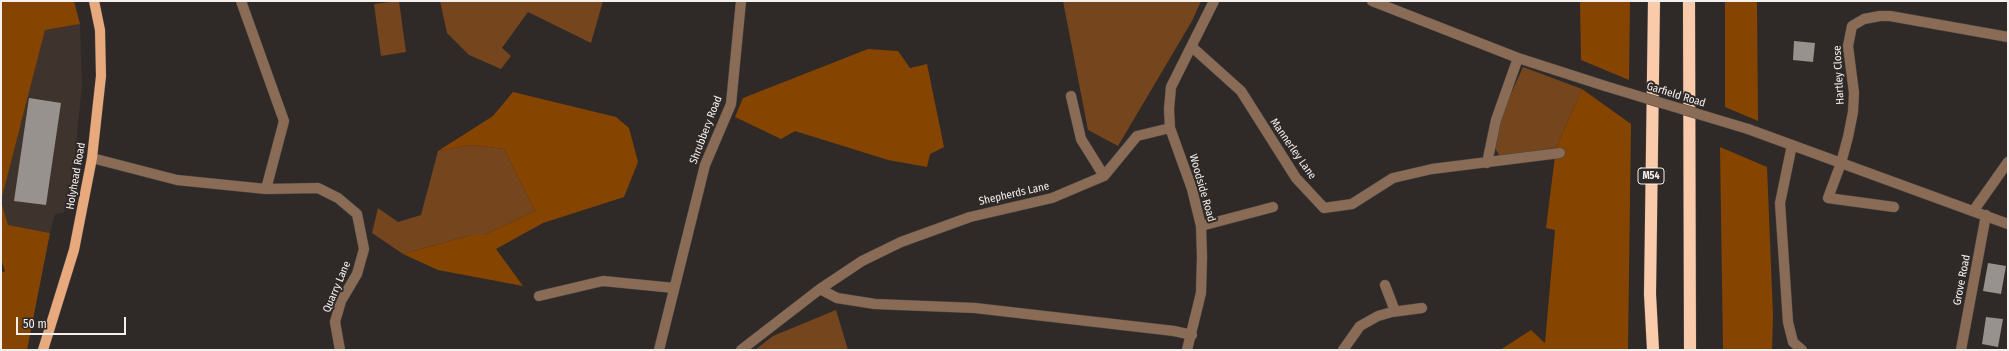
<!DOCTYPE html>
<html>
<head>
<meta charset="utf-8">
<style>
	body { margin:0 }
	#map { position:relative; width:2009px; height:351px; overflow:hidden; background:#2f2a27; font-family:"Fira Sans Condensed",sans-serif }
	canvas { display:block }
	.frame { position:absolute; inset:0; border:2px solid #f4f0ee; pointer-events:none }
	.scale { position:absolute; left:16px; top:317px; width:110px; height:18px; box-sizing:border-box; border:2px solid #f4f0ee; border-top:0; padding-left:5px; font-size:12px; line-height:14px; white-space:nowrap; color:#f4f0ee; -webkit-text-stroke:3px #2f2a27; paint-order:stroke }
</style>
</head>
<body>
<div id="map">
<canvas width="2009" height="351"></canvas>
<div class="frame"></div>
<div class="scale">50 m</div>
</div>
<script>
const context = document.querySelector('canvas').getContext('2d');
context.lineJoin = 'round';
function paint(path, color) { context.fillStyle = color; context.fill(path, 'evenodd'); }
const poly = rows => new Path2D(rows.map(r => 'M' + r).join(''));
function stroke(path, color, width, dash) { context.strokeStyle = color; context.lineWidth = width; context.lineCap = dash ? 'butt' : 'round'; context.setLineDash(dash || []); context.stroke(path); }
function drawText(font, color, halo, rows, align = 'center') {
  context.font = font + ' "Fira Sans Condensed",sans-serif'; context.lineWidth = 4; context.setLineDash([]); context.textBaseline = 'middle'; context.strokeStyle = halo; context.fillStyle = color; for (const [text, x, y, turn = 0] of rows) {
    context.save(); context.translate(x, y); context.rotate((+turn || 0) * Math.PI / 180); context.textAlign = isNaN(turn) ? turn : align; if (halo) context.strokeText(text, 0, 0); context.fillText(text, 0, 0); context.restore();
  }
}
const built = poly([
	[80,24,82,86,72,182,64,213,55,214,50,233,8,225,1,201,45,30]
]);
const green = poly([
	[399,1,406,52,381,56,374,4],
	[440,1,603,1,591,43,528,12,502,48,511,56,501,69,469,55,447,33],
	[1063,1,1201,1,1192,21,1118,146,1088,130],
	[1523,67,1582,89,1556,148,1510,155,1499,155,1495,148,1502,114],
	[471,145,504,149,535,211,484,235,471,235,403,254,372,233,378,208,398,222,421,215,438,151],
	[836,310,848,350,755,350,773,336]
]);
const forest = poly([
	[1,1,74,1,80,24,45,30,1,201,8,225,50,233,27,350,1,350,1,273,5,271,1,259],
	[1580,1,1630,1,1629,80,1581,60],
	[1725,1,1757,1,1758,121,1725,107],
	[868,49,898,51,910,68,927,64,944,147,930,154,927,167,888,160,795,131,781,139,735,117,743,98],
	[1582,89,1631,124,1628,350,1500,350,1531,330,1545,343,1555,230,1546,228,1556,148],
	[513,92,616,117,629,128,638,162,624,197,543,223,496,249,523,286,438,270,403,254,471,235,484,235,535,211,504,149,471,145,438,151,493,116],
	[1720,147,1767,167,1773,315,1772,350,1723,350]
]);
const building = poly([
	[1794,41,1815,43,1813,62,1793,60],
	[29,98,61,103,46,205,14,201],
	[1988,263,2006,266,2001,294,1983,291],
	[1986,317,2003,319,1998,347,1982,344]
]);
const minor = poly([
	[1372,1,1518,58,1605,86],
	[1192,47,1241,91,1296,178,1324,208,1352,204,1393,178,1432,169,1560,153],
	[1071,96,1081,139,1104,176],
	[1170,128,1192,189,1201,226,1202,257,1201,293,1187,350],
	[1748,129,2008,224],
	[1792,145,1780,203,1788,322,1793,342,1802,350],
	[92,158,177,180,266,189,284,121,241,1],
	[1487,163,1496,120,1518,58],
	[266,189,318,188,338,198,357,214,364,249,357,274,341,301,335,322,340,350],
	[1894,207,1828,198,1841,163,1848,137,1853,112,1854,93,1848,46,1852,26,1864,19,1880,16,1890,16,2008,37],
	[1974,210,2008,162],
	[1201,226,1273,207],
	[1385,285,1395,311],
	[820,289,837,298,875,304,975,308,1174,331,1192,335],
	[539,296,603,281,674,288],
	[659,350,705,165,731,104,741,1],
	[741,350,820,289,862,261,901,242,970,217,1052,198,1104,176,1137,136,1170,128,1169,109,1171,87,1214,1],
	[1343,350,1360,326,1378,316,1392,312,1422,308],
	[1961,350,1986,215]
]);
const major = poly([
	[43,350,74,250,92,158,101,76,100,30,94,1]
]);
const highway = poly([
	[1689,1,1690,350],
	[1653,350,1650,294,1654,1]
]);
const minorBridge = poly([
	[1605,86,1748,129]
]);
const shields = [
	[1651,176,26]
];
const shieldNames = [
	["M54",1651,176]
];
const streetNames = [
	["Hartley Close",1839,75,-93],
	["Garfield Road",1676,95,17],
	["Shrubbery Road",706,130,-69],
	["Mannerley Lane",1293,149,55],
	["Holyhead Road",76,176,-80],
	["Woodside Road",1202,188,74],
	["Shepherds Lane",1014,194,-13],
	["Grove Road",1962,280,-79],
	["Quarry Lane",337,287,-67]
];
paint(built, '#3e342d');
paint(green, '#75451e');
paint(forest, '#854501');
paint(building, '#98928e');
stroke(minor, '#4b4643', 11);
stroke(major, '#4b4643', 11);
stroke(highway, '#4b4643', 13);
stroke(minor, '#896b56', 10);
stroke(major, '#e8aa7d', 10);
stroke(highway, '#f9cbab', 12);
stroke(minorBridge, '#4b4643', 11, []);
stroke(minorBridge, '#896b56', 10);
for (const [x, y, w] of shields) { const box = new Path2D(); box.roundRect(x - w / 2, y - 8, w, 16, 3); context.fillStyle = '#2f2a27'; context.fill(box); stroke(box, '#f4f0ee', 1); }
drawText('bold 10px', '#f4f0ee', null, shieldNames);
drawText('11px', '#f4f0ee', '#2f2a27', streetNames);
</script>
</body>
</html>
